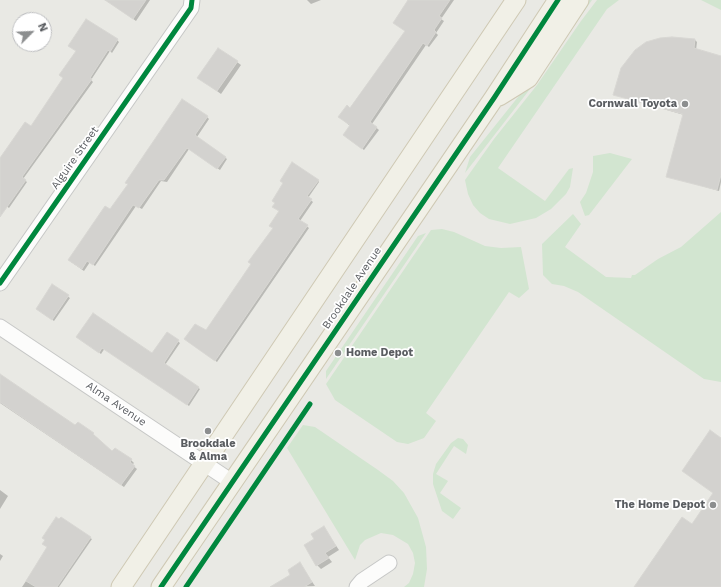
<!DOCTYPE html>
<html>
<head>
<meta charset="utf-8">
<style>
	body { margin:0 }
	#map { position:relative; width:721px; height:587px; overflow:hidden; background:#e9e9e4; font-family:"Work Sans",sans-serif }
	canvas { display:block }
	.north { position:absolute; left:12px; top:12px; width:40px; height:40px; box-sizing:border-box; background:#fff; border:1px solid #bdbec0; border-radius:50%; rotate:66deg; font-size:11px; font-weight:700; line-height:16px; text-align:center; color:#5a5d61 }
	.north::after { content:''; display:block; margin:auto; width:14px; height:18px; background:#8c8e8f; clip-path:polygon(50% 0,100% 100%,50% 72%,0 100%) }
</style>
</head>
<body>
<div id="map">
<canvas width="721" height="587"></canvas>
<div class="north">N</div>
</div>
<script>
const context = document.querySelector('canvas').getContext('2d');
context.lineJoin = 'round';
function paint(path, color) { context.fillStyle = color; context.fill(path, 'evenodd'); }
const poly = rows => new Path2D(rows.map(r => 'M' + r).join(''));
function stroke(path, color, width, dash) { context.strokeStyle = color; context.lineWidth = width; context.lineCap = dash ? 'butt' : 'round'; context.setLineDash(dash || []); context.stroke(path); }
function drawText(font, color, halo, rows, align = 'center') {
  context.font = font + ' "Work Sans",sans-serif'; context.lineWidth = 3.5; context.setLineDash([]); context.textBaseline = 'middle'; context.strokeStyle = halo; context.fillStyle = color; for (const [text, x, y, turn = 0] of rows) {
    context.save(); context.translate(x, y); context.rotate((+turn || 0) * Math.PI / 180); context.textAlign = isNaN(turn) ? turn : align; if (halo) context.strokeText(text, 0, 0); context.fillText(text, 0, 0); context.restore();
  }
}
const green = poly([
	[587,0,592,0,537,80,465,173,470,157,522,92],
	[597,0,619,0,607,9,498,168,545,201,569,169,573,168,570,187,566,194,551,209,536,218,510,224,489,219,480,213,473,205,468,194,465,180,494,139,537,85,581,21],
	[701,0,721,0,721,10],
	[610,153,632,159,589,215,585,216,580,202,586,193,593,172,593,156],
	[721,212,721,382,704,379,578,292,564,286,552,284,543,275,542,244,573,214,581,224,565,247,606,277,631,278,632,275,635,275,658,259,681,247],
	[442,229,454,232,485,246,501,248,521,247,529,289,519,298,509,292,426,413,436,421,424,438,408,444,397,442,335,400,326,384,431,230],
	[426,233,326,379,326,371,418,236],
	[303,425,315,427,378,470,393,481,404,493,418,518,426,547,427,569,424,587,404,587,409,583,413,574,415,563,413,553,408,544,393,535,381,533,365,540,360,545,355,560,287,448],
	[458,438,463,439,468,445,466,454,454,446,436,474,448,481,440,493,461,508,453,519,442,511,433,484,433,474,436,464,451,443]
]);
const shadow = poly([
	[106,0,150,0,136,21],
	[307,0,321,0,311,4],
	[409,0,454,0,441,19,444,21,436,33,438,35,429,47,426,45,372,124,379,130,364,150,346,137,350,126,342,119,406,31],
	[672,38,695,40,697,42,696,50,721,57,721,182,719,191,667,176,684,115,615,95],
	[117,40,119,42,112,53,110,51,91,80,93,82,23,179,27,182,9,208,0,201,0,162,31,127,64,79,77,52],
	[237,62,241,65,221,94,199,78],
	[207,117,209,119,197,137,227,159,220,170,189,149,167,182,161,181,142,209,136,206,95,266,90,262,84,271,71,262,110,211],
	[318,180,319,182,308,198,313,202,300,221,309,228,217,362,187,341,206,332],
	[53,286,70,298,54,321,39,310],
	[167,333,180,343,165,365,200,389,189,406,105,348,101,354,79,338,153,354],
	[0,375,76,427,93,434,112,452,131,460,134,463,132,465,137,469,124,487,0,403],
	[0,490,8,496,0,509],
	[324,528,339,550,328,557,332,562,321,569,317,565,316,539],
	[90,538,92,539,59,587,22,587,48,548,46,540],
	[0,554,3,556,0,561],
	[300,564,315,586,285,587,292,575]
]);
const building = poly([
	[105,0,146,0,133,19,105,0],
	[408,0,450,0,439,16,442,18,434,30,436,32,427,46,423,43,370,122,377,127,362,149,343,135,350,125,338,117,347,105,350,108,405,31,393,23,408,0],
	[86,19,118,39,110,52,108,50,90,78,92,79,22,177,26,180,0,217,0,158,25,122,31,126,63,78,59,75,76,51,68,46,86,19],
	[672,37,695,39,694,48,721,56,721,175,717,190,666,177,683,114,613,95,621,68,635,50,646,42,660,38,672,37],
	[218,48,238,61,217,91,197,78,218,48],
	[182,99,208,116,195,135,226,157,217,169,187,148,164,180,159,180,139,208,133,205,93,265,87,261,82,269,68,260,105,206,110,209,128,184,125,183,182,99],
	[292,162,319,180,307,196,312,199,298,219,308,225,215,361,184,339,195,324,206,330,251,264,248,262,273,228,269,226,279,211,272,207,275,203,272,201,283,183,280,181,292,162],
	[52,284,69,295,52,320,36,309,52,284],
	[93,313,152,353,167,332,179,340,164,363,199,387,187,405,102,348,99,353,76,337,93,313],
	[0,374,75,425,78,422,94,433,93,434,112,451,115,448,132,459,130,462,135,466,121,485,0,402,0,374],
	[710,430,721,438,721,587,634,587,682,517,692,524,713,493,682,471,710,430],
	[56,517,59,519,61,517,91,537,57,587,36,587,26,581,47,547,42,544,45,540,42,538,56,517],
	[324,526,336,546,325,553,329,558,316,566,304,545,314,539,311,534,324,526],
	[300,562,312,582,304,587,270,587,290,575,288,570,300,562]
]);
const minor = poly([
	[0,283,191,8,192,0],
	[0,327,232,482],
	[357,587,362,581,389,563]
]);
const major = poly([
	[499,96,528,78,579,0],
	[121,587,516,0],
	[161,587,494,98,558,0]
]);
const cycleway = poly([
	[0,283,191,8,192,0],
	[161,587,494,98,558,0],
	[186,587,310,404]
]);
const markers = [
	[685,104,4,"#8c8e8f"],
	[338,353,4,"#8c8e8f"],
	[208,431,4,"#8c8e8f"],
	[713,505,4,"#8c8e8f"]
];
const poiNames = [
	["Cornwall Toyota",677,104],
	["Home Depot",346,353,"left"],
	["Brookdale",208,444,"center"],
	["& Alma",208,457,"center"],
	["The Home Depot",705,505]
];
const streetNames = [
	["Alguire Street",75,158,-55],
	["Brookdale Avenue",352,288,-56],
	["Alma Avenue",116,404,34]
];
paint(green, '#d2e5d0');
paint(shadow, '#0003');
paint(building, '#d3d2cf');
stroke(building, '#d8d7d3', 1);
stroke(minor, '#c6c7c6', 17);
stroke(major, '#cfc9b4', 21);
stroke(minor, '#fcfcfb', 15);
stroke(major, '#f1f0e7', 19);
stroke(cycleway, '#00873e', 5);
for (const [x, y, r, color] of markers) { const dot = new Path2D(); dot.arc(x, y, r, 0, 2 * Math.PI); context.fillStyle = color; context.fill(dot); stroke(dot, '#fff', 1.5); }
drawText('bold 11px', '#5a5d61', '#fff', poiNames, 'right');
drawText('11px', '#5a5d61', '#fff', streetNames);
</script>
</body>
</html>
